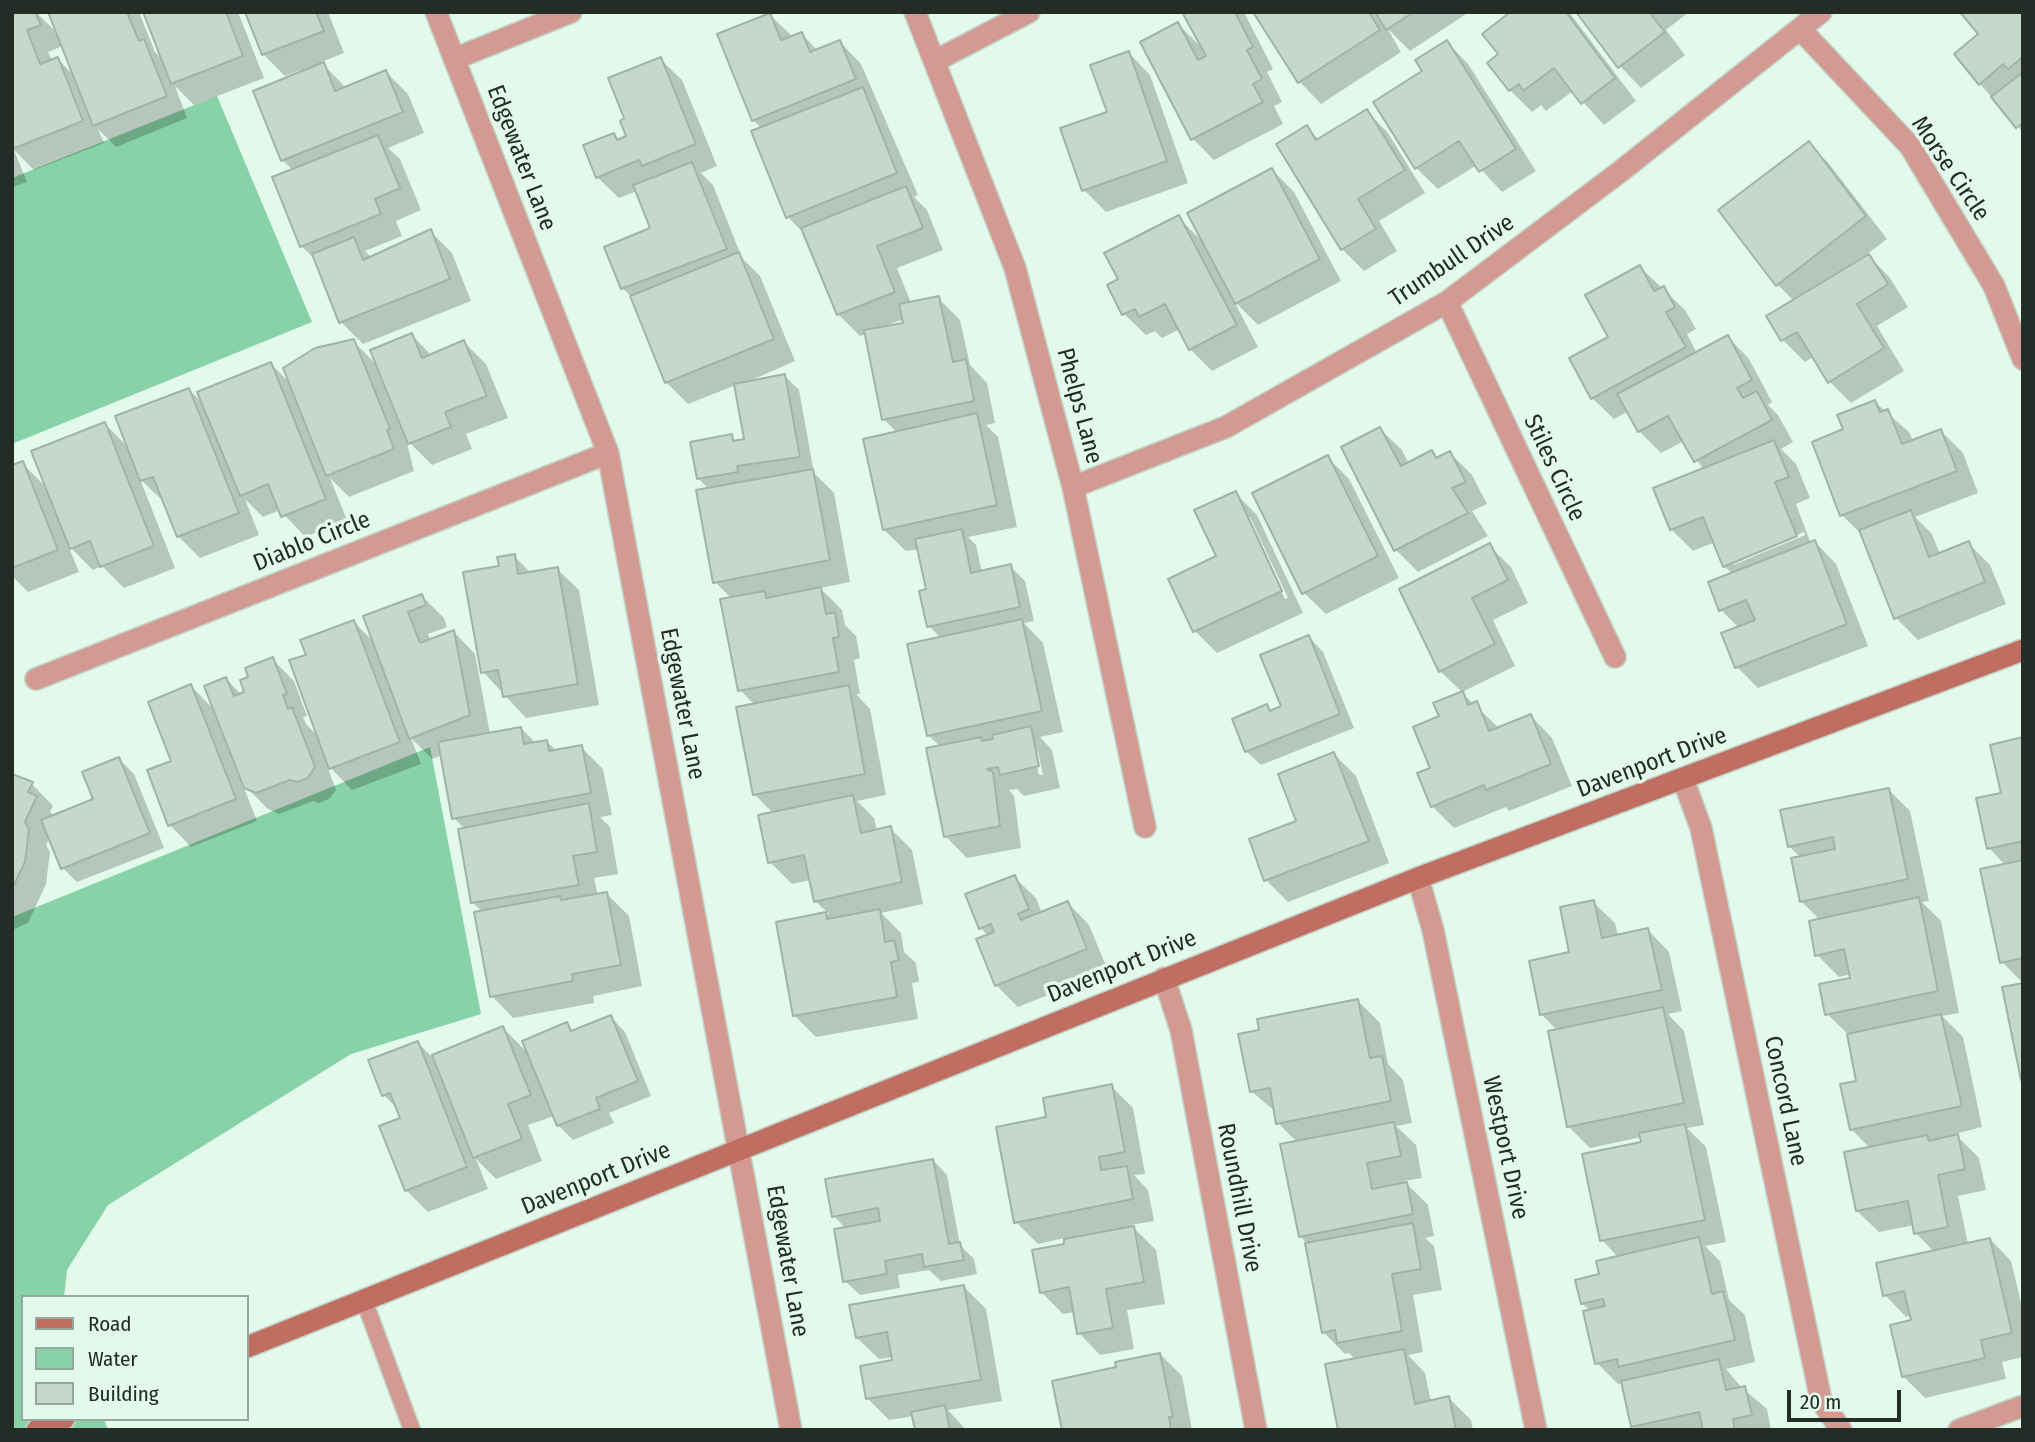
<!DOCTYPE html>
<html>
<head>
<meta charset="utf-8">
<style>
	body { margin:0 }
	#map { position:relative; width:2035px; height:1442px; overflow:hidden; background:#e3f9eb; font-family:"Fira Sans Condensed",sans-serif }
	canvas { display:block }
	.frame { position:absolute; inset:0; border:14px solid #242c27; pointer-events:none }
	.legend { position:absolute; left:21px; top:1295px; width:228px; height:126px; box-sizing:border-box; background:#e3f9eb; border:2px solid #97a79d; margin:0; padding:9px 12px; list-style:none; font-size:21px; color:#242c27 }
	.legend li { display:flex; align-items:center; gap:14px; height:35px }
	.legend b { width:35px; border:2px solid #97a79d }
	.scale { position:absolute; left:1787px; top:1390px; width:114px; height:32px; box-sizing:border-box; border:4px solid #242c27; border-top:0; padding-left:9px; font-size:21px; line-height:24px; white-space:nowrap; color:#242c27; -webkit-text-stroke:5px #e3f9eb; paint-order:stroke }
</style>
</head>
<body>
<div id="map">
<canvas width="2035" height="1442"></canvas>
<div class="frame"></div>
<ul class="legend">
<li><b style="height:9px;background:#c06e62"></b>Road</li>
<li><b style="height:19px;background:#87d2a6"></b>Water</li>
<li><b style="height:19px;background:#c4d9cb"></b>Building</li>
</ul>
<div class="scale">20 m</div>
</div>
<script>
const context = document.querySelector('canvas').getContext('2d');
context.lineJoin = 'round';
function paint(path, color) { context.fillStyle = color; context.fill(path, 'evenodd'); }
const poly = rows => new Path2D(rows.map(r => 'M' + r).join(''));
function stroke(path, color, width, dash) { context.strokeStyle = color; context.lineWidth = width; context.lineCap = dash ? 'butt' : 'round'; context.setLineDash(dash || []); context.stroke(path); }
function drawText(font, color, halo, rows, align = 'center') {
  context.font = font + ' "Fira Sans Condensed",sans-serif'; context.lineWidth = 7; context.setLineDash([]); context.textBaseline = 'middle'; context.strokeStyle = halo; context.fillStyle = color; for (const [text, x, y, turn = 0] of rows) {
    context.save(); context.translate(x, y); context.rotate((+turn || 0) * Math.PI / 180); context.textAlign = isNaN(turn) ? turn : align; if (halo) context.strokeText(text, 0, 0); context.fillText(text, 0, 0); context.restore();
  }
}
const water = poly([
	[217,96,312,322,12,444,12,178],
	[430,747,481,1014,351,1054,108,1205,67,1270,64,1297,23,1297,23,1419,104,1419,108,1430,12,1430,12,917]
]);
const shadow = poly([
	[22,12,36,12,58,34,50,12,139,12,155,52,163,60,145,12,238,12,264,78,194,105,175,86,187,118,116,147,98,129,104,143,34,170,14,150,27,182,12,187,12,16],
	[63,46,75,77,58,59,52,61,48,52],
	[247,12,328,12,344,53,321,62,346,88,386,72,408,94,424,133,388,148,400,159,421,210,396,221,402,236,365,251,372,258,430,231,452,253,471,301,363,344,341,322,316,260,301,246,294,171,282,160,302,73,301,70,285,76,263,54],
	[1184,12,1244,12,1273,69,1267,72,1282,102,1274,106,1283,124,1214,160,1193,139,1178,24,1204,50],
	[1255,12,1469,12,1410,51,1387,28,1401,52,1321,104,1300,82],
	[1513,12,1569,12,1636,101,1604,125,1573,91,1546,111,1541,105,1532,112,1510,90,1500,55],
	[1578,12,1689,12,1666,30,1685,55,1641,88,1620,66],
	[2023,12,2023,132,1980,84,1980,35],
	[770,15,792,36,802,34,818,51,840,42,861,64,918,195,914,197,927,210,943,250,897,268,911,303,938,298,960,320,970,365,987,383,995,423,986,425,998,437,1017,527,968,537,976,545,982,573,1010,566,1025,581,1034,621,1024,623,1043,643,1063,732,1040,737,1052,750,1060,788,1024,796,1017,789,1009,790,1014,796,1021,848,967,858,946,837,941,747,929,736,941,638,929,626,928,590,919,549,906,551,884,530,897,433,884,419,867,334,860,336,838,314,806,236,788,217,762,129,753,120],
	[904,319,905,324,888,327,888,325],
	[1034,751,1038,751,1043,775,1039,775],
	[1447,42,1468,64,1536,171,1502,192,1477,165,1438,189,1416,168,1424,72],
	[1129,53,1150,75,1188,183,1106,212,1084,190],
	[660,59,682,80,717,166,701,173,713,185,742,258,760,276,795,361,743,384,785,376,799,390,814,473,834,493,850,582,820,588,842,610,845,625,856,636,860,658,854,660,860,694,856,694,870,709,886,795,857,801,874,818,877,831,890,828,912,850,923,904,881,913,901,933,904,952,916,963,919,982,912,983,918,1019,816,1037,794,1015,778,923,829,914,815,901,811,880,792,884,770,862,773,813,754,794,755,705,740,690,732,599,715,582,710,490,699,479,731,436,737,442,746,440,736,385,688,404,666,382,633,298,622,288,653,229,637,191,619,198,597,177,614,135,620,141,628,137],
	[1367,111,1388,133,1425,193,1379,221,1397,251,1364,271,1342,249,1278,145,1307,128,1319,140],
	[1809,143,1830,165,1887,239,1867,254,1890,278,1908,307,1877,326,1904,371,1851,403,1829,381,1814,356,1805,362,1783,340,1794,301,1777,284],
	[1272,170,1294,192,1341,281,1258,325,1234,301,1258,347,1212,371,1190,349,1180,329,1162,338,1155,331,1146,335,1124,314,1121,280,1178,217,1203,242],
	[1640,267,1685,310,1696,329,1687,334,1697,353,1728,337,1749,359,1772,402,1768,405,1778,415,1793,442,1781,449,1796,464,1810,498,1796,504,1811,544,1815,542,1836,564,1868,646,1758,688,1737,667,1739,628,1721,610,1733,574,1724,566,1715,542,1693,551,1671,529,1704,470,1684,441,1661,453,1639,431,1629,411,1614,419,1592,398,1610,338],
	[1804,532,1805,535,1733,565,1733,561],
	[412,335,432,356,464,342,486,364,508,418,466,434,472,449,432,465,406,439,414,471,349,497,330,478,347,520,305,537,280,510,263,517,245,499,259,535,200,558,178,536,164,502,140,479,175,568,124,588,102,566,93,570,68,545,79,572,28,592,12,576,12,467,22,463,47,488,105,424,129,448,189,390,205,405,271,364,292,385,353,341,379,367],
	[1875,402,1910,433,1913,442,1941,431,1963,453,1978,493,1915,517,1932,534,1940,554,1968,543,1990,565,2006,604,1918,640,1896,618,1864,537,1842,515,1845,430],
	[1380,429,1402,450,1409,464,1432,452,1438,459,1450,453,1472,475,1487,504,1472,511,1488,536,1418,572,1396,550],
	[1327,457,1349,479,1399,578,1326,614,1304,593],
	[1235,493,1257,515,1303,613,1217,653,1195,631],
	[1246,517,1250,517,1288,598,1285,599],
	[1489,546,1511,567,1528,603,1493,620,1515,666,1462,692,1440,671],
	[514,556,531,573,557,569,579,590,599,705,526,718,483,672,501,567],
	[422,596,444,618,447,627,428,634,431,641,454,632,475,654,490,734,521,728,536,743,547,742,557,751,581,747,603,769,612,815,600,817,610,827,618,874,594,878,598,896,607,894,629,916,642,986,593,996,594,1003,513,1018,492,996,483,912,472,902,465,829,454,818,443,755,432,759,411,738,421,764,352,790,326,763,336,790,329,799,319,803,313,801,279,814,268,809,242,783,257,821,191,847,170,825,149,771,173,762,191,686,216,712,226,679,242,695,247,693,250,678,272,659,294,681,307,716,303,717,306,724,319,737,308,656,354,622,374,642],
	[1309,637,1323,652,1354,728,1261,765,1246,751,1267,707,1272,712,1283,707],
	[1462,693,1500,729,1531,716,1552,738,1572,786,1509,811,1506,807,1454,828,1432,806,1432,769,1441,717],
	[2023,739,2023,983,2002,962,2006,866,1989,848],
	[1334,754,1356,776,1389,863,1288,902,1266,880],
	[119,759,134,774,164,848,77,882,63,868,50,837,46,845,50,852,46,884,28,923,12,930,12,776,32,784,53,806,50,812,55,817,95,800],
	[1889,790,1910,811,1929,901,1922,902,1941,921,1959,1013,1942,1016,1963,1037,1982,1127,1955,1134,1979,1158,1986,1190,1958,1196,1968,1244,1990,1239,2011,1261,2023,1311,2023,1357,2002,1362,2006,1379,1925,1398,1903,1376,1912,1315,1906,1317,1885,1295,1934,1252,1916,1233,1914,1225,1879,1232,1857,1211,1870,1148,1852,1130,1858,1082,1849,1035,1827,1014,1852,980,1851,974,1839,977,1817,955,1820,920,1801,901,1801,858,1789,846],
	[1014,877,1036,898,1042,913,1068,903,1089,925,1108,971,1018,1007,996,985,988,936,981,928,967,895],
	[1593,902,1615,923,1618,936,1648,930,1669,952,1682,1011,1668,1014,1684,1031,1704,1125,1687,1128,1706,1147,1726,1242,1705,1246,1720,1261,1729,1300,1745,1315,1755,1362,1726,1369,1742,1388,1767,1409,1771,1430,1636,1430,1623,1383,1618,1384,1597,1363,1590,1311,1582,1303,1601,1276,1618,1257,1602,1240,1643,1144,1642,1137,1590,1148,1568,1126,1558,1031,1542,1015],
	[1358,1001,1380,1023,1388,1064,1403,1080,1412,1123,1396,1126,1416,1145,1422,1178,1404,1181,1428,1205,1434,1236,1425,1238,1434,1246,1442,1290,1413,1295,1423,1352,1408,1355,1425,1373,1431,1402,1449,1398,1471,1420,1473,1430,1340,1430,1356,1360,1349,1353,1345,1354,1323,1332,1306,1243,1300,1236,1298,1143,1278,1123,1276,1112,1251,1091,1261,1031],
	[611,1017,625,1032,651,1096,609,1113,614,1123,573,1140,558,1125,554,1116,528,1125,542,1161,496,1179,476,1159,488,1189,428,1212,406,1190,402,1119,398,1109,384,1095,418,1043,432,1057,503,1028,529,1054,566,1024,574,1032],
	[1111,1086,1133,1108,1145,1174,1134,1175,1148,1190,1154,1221,1131,1225,1156,1250,1165,1304,1127,1310,1134,1349,1100,1355,1079,1333,1075,1312,1063,1314,1041,1292,1066,1245,1065,1238,1038,1244,1016,1222,1048,1119],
	[933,1160,947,1175,960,1245,974,1259,977,1274,941,1281,929,1270,898,1275,900,1288,860,1295,845,1281,846,1229,834,1216],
	[964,1287,986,1309,1002,1401,948,1410,966,1430,916,1430,914,1416,889,1420,868,1399,894,1362,893,1357,879,1359,857,1338],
	[1160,1354,1182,1376,1192,1430,1064,1430,1118,1369]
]);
const building = poly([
	[18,12,35,12,41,25,27,30,40,64,58,57,83,121,12,149,12,14,18,12],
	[48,12,127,12,139,41,144,39,167,96,93,126,48,12],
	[143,12,226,12,243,56,171,84,143,12],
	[245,12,316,12,324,31,262,55,245,12],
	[1182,12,1235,12,1253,47,1247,50,1262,79,1253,84,1263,102,1191,140,1140,42,1178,22,1198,60,1206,56,1182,12],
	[1253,12,1369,12,1380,30,1298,83,1253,12],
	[1375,12,1414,12,1386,30,1375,12],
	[1510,12,1566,12,1615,78,1581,104,1554,68,1523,91,1519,84,1509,91,1487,63,1498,54,1482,34,1510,12],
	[1576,12,1649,12,1665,32,1618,68,1576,12],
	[1960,12,2023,12,2023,57,2008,69,2003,64,1979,85,1954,54,1978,34,1960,12],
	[770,13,781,40,802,32,810,52,840,40,856,79,752,121,717,34,770,13],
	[1447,40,1516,149,1479,172,1459,141,1415,169,1373,102,1422,71,1415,60,1447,40],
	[1129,51,1167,161,1082,191,1060,128,1107,112,1090,65,1129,51],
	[661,57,696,144,642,166,639,160,596,178,583,145,614,133,617,140,626,136,620,121,624,118,608,78,661,57],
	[324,62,335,91,386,70,403,112,281,161,253,91,324,62],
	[2023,72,2023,123,2016,128,1991,97,2023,72],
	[863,87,897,173,786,218,751,131,863,87],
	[1367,109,1405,170,1358,199,1376,229,1341,250,1276,144,1307,125,1316,140,1367,109],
	[378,135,400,188,375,199,381,214,300,247,272,177,378,135],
	[1809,141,1866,216,1776,286,1718,210,1809,141],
	[692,162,727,249,621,289,604,247,650,228,633,185,692,162],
	[1272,168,1320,259,1235,304,1187,213,1272,168],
	[906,186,923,228,877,246,895,292,837,315,801,228,906,186],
	[1179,215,1237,325,1189,350,1165,304,1139,317,1135,309,1122,315,1107,285,1118,279,1104,253,1179,215],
	[431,229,450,279,339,323,312,254,354,237,363,260,431,229],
	[739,252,774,339,665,383,630,296,739,252],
	[1869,254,1888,284,1857,304,1884,348,1828,383,1797,332,1781,341,1766,316,1869,254],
	[1640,265,1654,291,1664,286,1675,307,1666,312,1686,347,1591,399,1569,358,1608,337,1585,295,1640,265],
	[939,296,953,362,966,359,974,401,882,420,864,330,903,323,899,304,939,296],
	[412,333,422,358,464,340,487,396,445,412,451,427,408,444,370,350,412,333],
	[1728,335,1752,380,1737,388,1743,398,1757,391,1772,420,1694,462,1668,416,1638,432,1617,394,1728,335],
	[354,339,390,429,387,430,394,449,326,476,283,368,315,348,354,339],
	[271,362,326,499,281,517,268,484,240,496,197,392,271,362],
	[785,374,800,457,737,466,738,472,697,479,690,442,732,434,733,441,744,439,734,384,785,374],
	[189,388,239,513,177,537,153,477,140,481,115,416,189,388],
	[1875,400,1880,412,1888,409,1902,444,1941,429,1957,471,1840,516,1812,442,1843,429,1837,415,1875,400],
	[977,413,997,505,883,530,863,439,977,413],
	[105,422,154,546,100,567,90,541,70,549,31,451,105,422],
	[1380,427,1401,466,1432,450,1436,458,1450,451,1466,482,1452,488,1468,513,1394,551,1341,447,1380,427],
	[1774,440,1789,477,1775,482,1797,536,1723,567,1703,517,1670,530,1653,488,1774,440],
	[1328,455,1378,556,1302,594,1252,493,1328,455],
	[23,461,58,550,12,568,12,465,23,461],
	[813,469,830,560,713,583,696,490,813,469],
	[1236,491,1282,591,1193,632,1168,579,1216,556,1194,510,1236,491],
	[1911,510,1929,557,1969,541,1985,582,1894,619,1859,530,1911,510],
	[962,529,971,573,1011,564,1020,607,927,627,919,591,926,589,915,539,962,529],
	[1815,540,1847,624,1735,668,1721,633,1755,620,1746,600,1719,611,1708,582,1815,540],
	[1490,543,1508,580,1472,598,1495,644,1439,672,1399,589,1490,543],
	[515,554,518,574,558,567,578,684,503,697,498,670,481,673,463,572,499,566,497,557,515,554],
	[821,587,826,614,835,612,839,637,833,638,839,672,738,691,720,599,765,591,766,598,821,587],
	[422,594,426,605,408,612,420,643,454,630,470,715,409,739,363,616,422,594],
	[1022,619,1042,711,927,736,907,644,1022,619],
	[354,620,400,742,329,769,289,660,306,655,300,640,354,620],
	[1309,635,1340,714,1245,752,1232,719,1267,704,1270,711,1281,706,1260,655,1309,635],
	[273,657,287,694,283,695,288,709,292,707,315,767,308,778,297,782,290,780,256,793,244,788,204,686,226,677,234,696,244,692,240,680,248,677,245,668,273,657],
	[191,684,236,799,168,826,147,770,171,761,148,702,191,684],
	[849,685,865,774,753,795,736,707,849,685],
	[1463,691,1468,705,1477,701,1489,731,1531,714,1551,764,1486,790,1484,785,1431,807,1417,773,1430,768,1413,727,1439,716,1433,703,1463,691],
	[1031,726,1039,766,1000,775,998,767,987,769,993,772,1000,826,944,837,926,748,981,737,982,741,993,739,992,735,1031,726],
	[521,727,524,744,547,740,549,751,582,745,591,793,452,819,438,742,521,727],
	[2023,737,2023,841,1987,849,1976,798,2001,793,1990,745,2023,737],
	[1334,752,1369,841,1264,881,1249,839,1296,821,1278,774,1334,752],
	[119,757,150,833,61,869,41,820,93,799,82,772,119,757],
	[12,774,33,782,28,792,37,796,25,822,29,829,25,862,12,889,12,774],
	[1889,788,1908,879,1800,902,1791,858,1835,849,1833,837,1788,847,1780,810,1889,788],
	[853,795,861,833,891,826,902,882,814,902,804,855,768,863,758,815,853,795],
	[589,803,597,852,573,856,579,885,471,903,458,829,589,803],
	[2023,860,2023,958,2000,963,1980,869,2023,860],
	[1015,875,1029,909,1018,914,1021,920,1068,901,1087,949,995,986,976,939,994,932,991,924,979,929,965,894,1015,875],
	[607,892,621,965,572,974,573,981,490,997,474,912,560,896,561,900,607,892],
	[1919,897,1938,991,1825,1015,1819,984,1850,978,1844,949,1815,956,1809,921,1919,897],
	[1594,900,1602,938,1648,928,1662,990,1540,1015,1529,961,1569,952,1560,907,1594,900],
	[880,909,885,942,894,940,899,960,891,962,897,997,793,1016,776,922,826,912,827,919,880,909],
	[2023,983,2023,1080,2021,1080,2002,987,2023,983],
	[1358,999,1370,1058,1382,1056,1391,1101,1276,1124,1270,1088,1250,1092,1238,1034,1259,1030,1257,1019,1358,999],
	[1663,1007,1684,1103,1567,1127,1548,1031,1663,1007],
	[1941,1014,1962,1106,1850,1130,1840,1084,1856,1081,1847,1034,1941,1014],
	[611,1015,638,1081,596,1098,600,1109,557,1126,522,1041,567,1022,571,1031,611,1015],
	[503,1026,531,1095,508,1104,522,1139,473,1158,432,1055,503,1026],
	[418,1041,467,1167,405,1191,379,1126,400,1118,390,1093,382,1096,368,1060,418,1041],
	[1112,1084,1125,1152,1099,1157,1101,1170,1127,1166,1133,1199,1014,1223,996,1127,1046,1117,1043,1098,1112,1084],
	[1394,1122,1401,1156,1367,1163,1372,1189,1407,1182,1413,1214,1299,1237,1280,1144,1394,1122],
	[1685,1124,1705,1220,1600,1241,1582,1154,1641,1142,1639,1133,1685,1124],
	[1958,1134,1965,1169,1938,1175,1948,1227,1914,1234,1908,1201,1856,1211,1844,1152,1927,1135,1929,1141,1958,1134],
	[933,1159,949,1244,960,1242,964,1260,924,1267,922,1254,885,1261,887,1274,843,1282,834,1229,880,1221,878,1208,832,1217,825,1179,933,1159],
	[1413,1223,1421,1269,1392,1274,1402,1331,1337,1343,1335,1330,1322,1333,1305,1243,1413,1223],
	[1134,1226,1144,1282,1106,1289,1113,1328,1077,1334,1069,1287,1040,1293,1032,1250,1064,1244,1064,1239,1134,1226],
	[1699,1237,1712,1294,1723,1291,1735,1340,1618,1367,1617,1359,1595,1364,1583,1311,1605,1306,1603,1299,1581,1304,1575,1280,1599,1274,1596,1261,1699,1237],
	[1990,1238,2012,1333,1981,1340,1985,1358,1902,1377,1890,1325,1911,1320,1904,1291,1883,1296,1876,1263,1990,1238],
	[964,1285,981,1380,866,1399,860,1366,892,1360,887,1332,856,1338,849,1305,964,1285],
	[1404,1349,1415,1404,1449,1396,1456,1430,1338,1430,1325,1364,1404,1349],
	[1160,1353,1173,1417,1169,1417,1171,1430,1062,1430,1052,1381,1116,1367,1115,1362,1160,1353],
	[1719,1359,1726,1390,1745,1386,1752,1415,1733,1419,1735,1430,1703,1430,1699,1412,1631,1427,1621,1381,1719,1359],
	[945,1405,950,1430,915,1430,911,1412,945,1405]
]);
const lane = poly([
	[364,1300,412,1430]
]);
const street = poly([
	[436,12,608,453,791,1430],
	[915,12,1015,268,1073,487,1145,827],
	[1801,30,1910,146,1994,286,2023,359],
	[454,59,571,12],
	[935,61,1029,12],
	[1447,302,1615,657],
	[1073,487,1226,427,1447,302,1621,171,1821,12],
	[36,679,608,453],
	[1683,779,1701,828,1821,1400,1841,1430],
	[1418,878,1433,930,1536,1430],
	[1164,978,1181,1030,1256,1430],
	[1959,1430,2023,1406]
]);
const secondary = poly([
	[247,1347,1418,878,2023,650],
	[37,1430,64,1419]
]);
const streetNames = [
	["Edgewater Lane",521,158,69],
	["Morse Circle",1950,169,56],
	["Trumbull Drive",1452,261,-34],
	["Phelps Lane",1079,406,75],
	["Stiles Circle",1554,468,65],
	["Diablo Circle",312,542,-22],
	["Edgewater Lane",682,704,79],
	["Davenport Drive",1652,763,-21],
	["Davenport Drive",1122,967,-22],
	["Concord Lane",1785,1101,78],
	["Westport Drive",1505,1148,78],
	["Davenport Drive",596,1179,-22],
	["Roundhill Drive",1239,1198,79],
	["Edgewater Lane",787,1261,80]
];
paint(water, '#87d2a6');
paint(shadow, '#0003');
paint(building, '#c4d9cb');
stroke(building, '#9fb4a7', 2);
stroke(lane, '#c1d4c8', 19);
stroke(street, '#c1d4c8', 24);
stroke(secondary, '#c1d4c8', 24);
stroke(lane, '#d39a91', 16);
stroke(street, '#d39a91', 21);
stroke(secondary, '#c06e62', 21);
drawText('24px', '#242c27', '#e3f9eb', streetNames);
</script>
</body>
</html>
